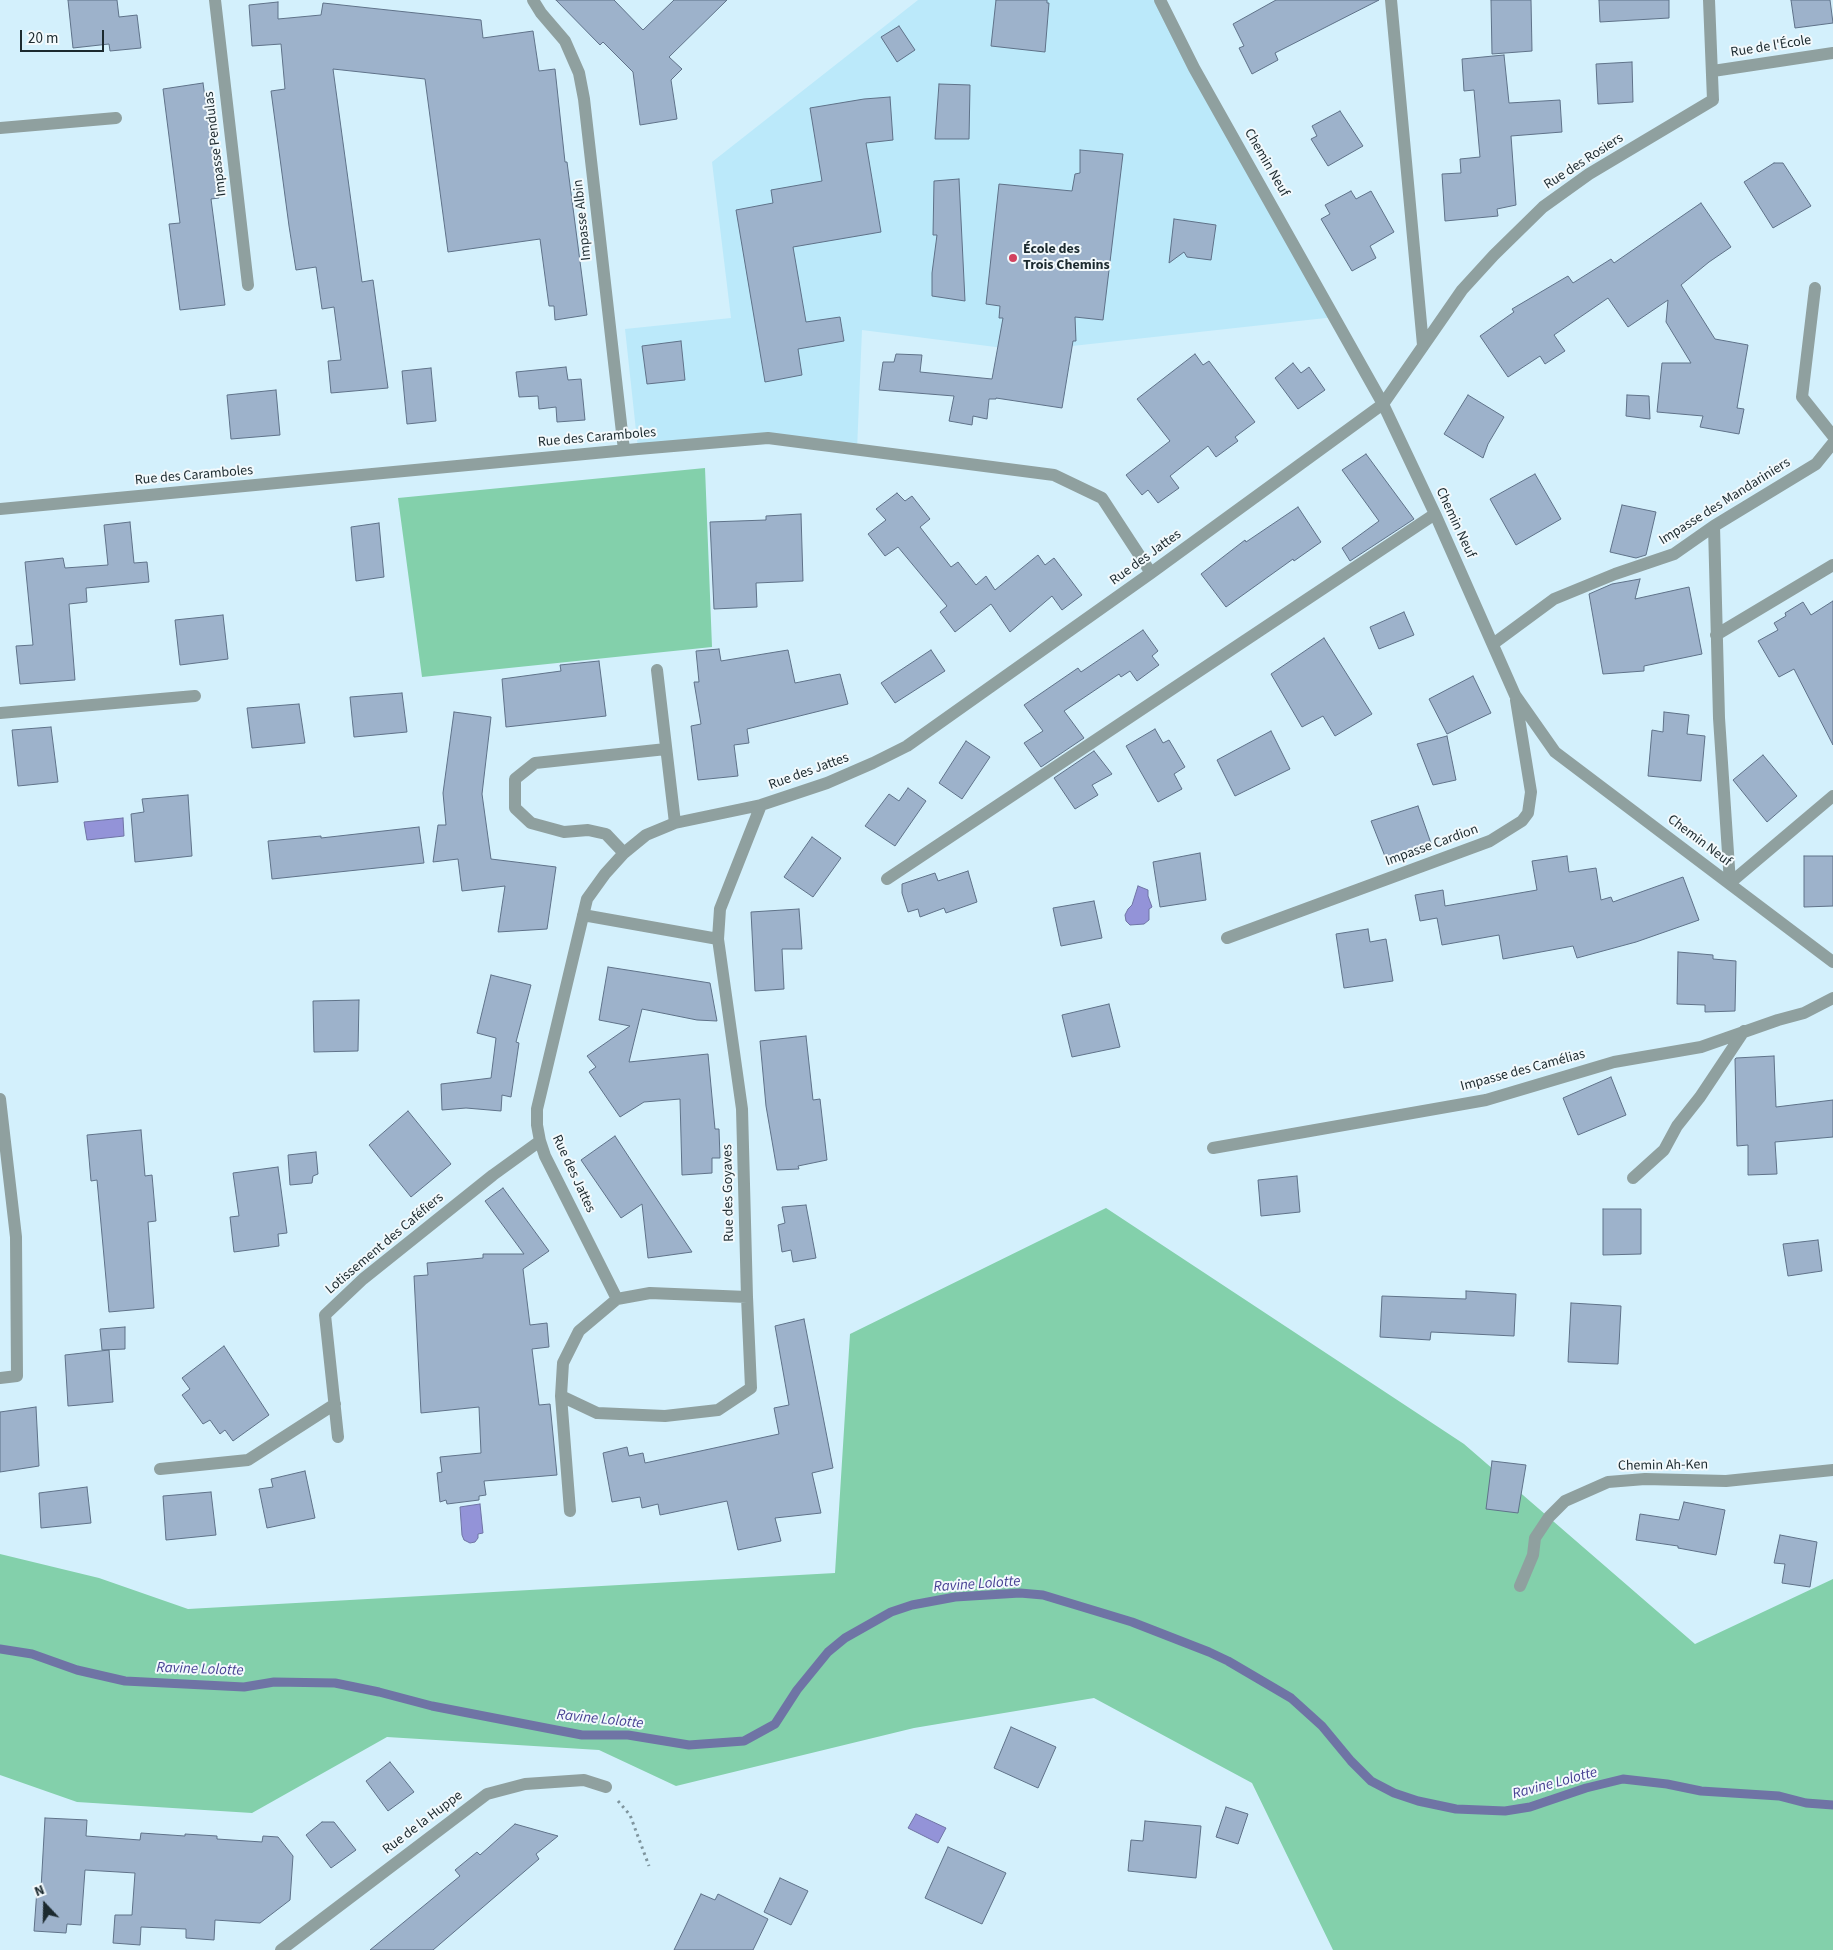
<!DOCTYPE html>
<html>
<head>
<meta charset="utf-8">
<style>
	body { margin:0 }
	#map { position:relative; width:1833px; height:1950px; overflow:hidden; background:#d3f0fc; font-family:"Source Sans 3",sans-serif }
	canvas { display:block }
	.north { position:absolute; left:20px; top:1880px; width:50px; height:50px; -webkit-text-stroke:4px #f2f9fc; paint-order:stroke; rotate:339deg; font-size:14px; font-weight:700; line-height:20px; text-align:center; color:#1c2a2f }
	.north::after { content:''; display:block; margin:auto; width:18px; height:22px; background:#1c2a2f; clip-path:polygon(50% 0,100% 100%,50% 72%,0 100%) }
	.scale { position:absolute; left:20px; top:30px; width:84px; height:22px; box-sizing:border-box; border:2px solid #1c2a2f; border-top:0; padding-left:6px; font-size:15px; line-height:18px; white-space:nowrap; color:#1c2a2f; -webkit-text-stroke:4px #f2f9fc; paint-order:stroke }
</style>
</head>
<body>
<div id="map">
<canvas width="1833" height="1950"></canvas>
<div class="north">N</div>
<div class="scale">20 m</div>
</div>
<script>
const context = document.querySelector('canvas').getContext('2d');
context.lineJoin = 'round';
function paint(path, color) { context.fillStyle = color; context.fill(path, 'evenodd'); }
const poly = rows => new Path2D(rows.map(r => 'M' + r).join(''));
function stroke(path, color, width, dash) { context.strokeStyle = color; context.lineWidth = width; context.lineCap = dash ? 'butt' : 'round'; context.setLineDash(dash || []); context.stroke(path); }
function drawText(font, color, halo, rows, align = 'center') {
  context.font = font + ' "Source Sans 3",sans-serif'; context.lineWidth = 4; context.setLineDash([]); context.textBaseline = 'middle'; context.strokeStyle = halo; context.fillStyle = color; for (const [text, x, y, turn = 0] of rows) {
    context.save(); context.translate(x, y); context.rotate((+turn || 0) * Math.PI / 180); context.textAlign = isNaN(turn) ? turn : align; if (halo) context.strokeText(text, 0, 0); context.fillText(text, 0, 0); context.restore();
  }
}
const built = poly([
	[918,0,1160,0,1335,317,1027,351,862,330,857,450,768,438,638,449,625,329,731,318,712,162]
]);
const green = poly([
	[705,468,712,647,422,677,398,498],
	[1106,1208,1464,1444,1695,1644,1833,1579,1833,1950,1333,1950,1252,1783,1094,1698,914,1728,676,1786,599,1750,387,1737,252,1813,77,1802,0,1775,0,1554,99,1578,188,1609,835,1573,850,1334]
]);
const water = poly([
	[123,818,124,836,87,840,84,822,123,818],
	[1138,886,1148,890,1148,896,1152,907,1149,909,1149,920,1144,924,1130,925,1126,921,1125,915,1128,909,1132,905,1138,886],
	[480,1504,483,1533,478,1534,478,1538,475,1542,470,1543,464,1540,462,1535,460,1507,480,1504],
	[916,1814,946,1828,938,1843,908,1828,916,1814]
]);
const stream = poly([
	[0,1649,32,1654,77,1670,125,1681,244,1687,274,1682,335,1683,379,1692,432,1706,582,1735,628,1735,689,1745,744,1741,775,1724,797,1690,828,1652,845,1638,891,1612,912,1605,955,1597,1020,1593,1043,1595,1132,1622,1209,1652,1228,1661,1291,1698,1322,1726,1351,1761,1371,1781,1394,1793,1418,1801,1456,1809,1505,1811,1530,1807,1586,1788,1623,1779,1667,1784,1701,1791,1779,1796,1806,1803,1833,1805]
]);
const building = poly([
	[68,0,117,0,119,17,137,15,141,48,110,51,109,44,73,48,68,0],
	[556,0,614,0,643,30,674,0,727,0,669,57,682,69,671,80,677,119,640,125,633,72,603,42,600,45,556,0],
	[996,0,1047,0,1047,3,1049,3,1045,52,991,46,996,0],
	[1276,0,1379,0,1275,53,1278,60,1252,74,1239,48,1244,46,1233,24,1276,0],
	[1491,0,1531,0,1532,51,1492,54,1491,0],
	[1599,0,1669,0,1669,18,1600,22,1599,0],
	[1791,0,1830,0,1833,23,1795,28,1791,0],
	[278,2,278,19,321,15,323,3,481,20,483,38,533,31,539,71,555,69,565,162,567,162,570,185,587,315,555,320,554,306,549,306,540,239,448,252,425,79,333,69,362,282,373,280,388,388,331,393,328,361,341,360,334,307,322,309,316,267,296,270,289,226,271,91,285,89,281,44,252,46,249,5,278,2],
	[899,26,915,50,897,62,881,37,899,26],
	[1504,55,1509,103,1560,100,1562,132,1511,136,1516,205,1497,209,1498,216,1445,221,1442,174,1461,173,1460,159,1480,157,1474,90,1464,91,1462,59,1504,55],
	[1632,62,1633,102,1598,104,1596,64,1632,62],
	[203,83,219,198,211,199,225,305,180,310,169,224,180,223,163,89,203,83],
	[939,84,970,85,969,139,935,139,939,84],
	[890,97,893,140,866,143,881,232,793,247,806,322,840,317,844,341,798,349,802,375,765,382,736,210,773,203,771,190,822,181,810,108,864,99,890,97],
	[1340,111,1363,146,1328,166,1311,139,1317,136,1312,126,1340,111],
	[1080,150,1123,154,1103,320,1075,317,1076,341,1073,341,1062,408,996,398,996,399,989,399,987,419,973,416,972,425,949,421,954,396,879,390,883,362,894,362,896,354,922,355,920,372,992,379,1003,318,999,318,1000,306,986,304,999,184,1072,191,1075,174,1080,173,1080,150],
	[1774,163,1783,163,1811,206,1773,228,1744,182,1774,163],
	[959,179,965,301,932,296,932,273,937,235,933,235,934,181,959,179],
	[1351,191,1356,199,1371,191,1394,232,1370,246,1376,258,1352,271,1321,219,1330,214,1325,205,1351,191],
	[1701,203,1731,247,1709,262,1681,285,1715,339,1748,345,1737,408,1744,409,1739,434,1700,427,1703,416,1657,412,1662,363,1691,363,1666,322,1668,300,1628,327,1608,298,1554,335,1565,351,1545,364,1540,356,1508,377,1480,336,1514,312,1512,309,1568,276,1573,283,1611,259,1614,263,1701,203],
	[1174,219,1216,225,1211,260,1187,257,1184,252,1169,263,1174,219],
	[681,341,685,380,647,384,642,346,681,341],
	[1195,354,1203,365,1209,361,1255,422,1235,437,1238,441,1216,457,1208,446,1170,476,1179,488,1158,503,1148,490,1142,495,1126,475,1170,441,1137,399,1195,354],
	[1293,363,1301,373,1309,367,1325,390,1298,409,1275,378,1293,363],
	[566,367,568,380,581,379,585,420,557,422,556,407,539,409,538,396,519,397,516,372,566,367],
	[431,368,436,421,407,424,402,371,431,368],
	[276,390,280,435,231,439,227,395,276,390],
	[1468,395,1504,417,1488,444,1483,458,1444,434,1468,395],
	[1627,395,1649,396,1650,419,1626,416,1627,395],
	[1366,454,1414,519,1350,561,1342,548,1379,521,1342,470,1366,454],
	[1535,474,1561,519,1516,545,1490,499,1535,474],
	[897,493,905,501,912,496,930,519,920,527,951,567,958,562,976,585,986,576,995,590,1038,555,1045,565,1054,558,1082,595,1062,610,1052,596,1010,632,991,604,955,632,940,612,947,606,898,547,885,556,868,534,886,520,876,509,897,493],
	[1622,505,1656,512,1646,555,1636,558,1610,552,1622,505],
	[1298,507,1321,542,1294,561,1293,559,1226,607,1201,574,1245,540,1246,542,1298,507],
	[801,514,803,581,756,583,757,607,714,609,710,522,766,520,766,516,801,514],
	[130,522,134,563,147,562,149,582,86,588,87,602,69,604,75,680,20,684,16,646,33,645,25,562,63,558,65,568,108,565,104,525,130,522],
	[379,523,384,577,356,581,351,527,379,523],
	[1640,579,1635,599,1689,587,1702,654,1644,666,1644,671,1603,674,1589,594,1612,584,1640,579],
	[1833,601,1833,745,1794,669,1779,677,1758,641,1778,630,1774,623,1786,616,1785,613,1803,602,1811,615,1833,601],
	[1404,612,1414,635,1379,649,1370,627,1404,612],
	[223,615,228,659,180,665,175,620,223,615],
	[1143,630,1158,651,1152,656,1159,665,1137,681,1130,671,1121,677,1119,674,1064,711,1084,738,1041,767,1024,743,1043,731,1024,705,1078,668,1081,672,1143,630],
	[1324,638,1372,714,1335,736,1323,716,1302,727,1271,674,1324,638],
	[719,649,721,661,788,650,795,683,840,674,848,704,747,729,749,743,734,745,738,776,698,780,691,726,701,724,694,682,699,682,696,651,719,649],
	[931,650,945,671,895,703,881,683,931,650],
	[599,661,606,716,506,727,502,679,561,671,560,665,599,661],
	[1473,676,1491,713,1447,734,1429,699,1473,676],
	[402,693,407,732,354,737,350,697,402,693],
	[299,704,305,743,252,748,247,708,299,704],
	[454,712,491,717,482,794,491,859,556,867,547,929,498,932,505,886,462,891,458,859,433,862,438,825,446,825,443,793,454,712],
	[1664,712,1689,715,1687,734,1705,736,1701,781,1648,776,1652,730,1663,732,1664,712],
	[51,727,58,782,18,786,12,730,51,727],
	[1155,729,1163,743,1169,740,1185,767,1174,774,1182,789,1158,802,1126,746,1155,729],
	[1271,731,1290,769,1235,796,1217,760,1271,731],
	[1447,736,1456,780,1433,785,1417,744,1447,736],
	[966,741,990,757,962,799,939,783,966,741],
	[1094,751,1112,774,1092,785,1098,795,1075,809,1054,778,1094,751],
	[1763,755,1797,796,1767,822,1733,780,1763,755],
	[908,788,926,801,895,846,865,826,889,794,899,801,908,788],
	[188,795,192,856,135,862,131,814,144,812,142,799,188,795],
	[1418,806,1433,849,1388,864,1371,821,1418,806],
	[419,827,424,863,272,879,268,841,321,836,321,838,419,827],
	[812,837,841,858,813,897,784,877,812,837],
	[1200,853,1206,900,1160,907,1153,862,1200,853],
	[1567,856,1569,872,1596,868,1601,900,1611,897,1613,902,1683,877,1699,920,1636,942,1577,958,1573,946,1503,959,1499,935,1442,945,1437,918,1420,921,1415,895,1443,890,1445,906,1537,890,1532,861,1567,856],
	[1804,856,1833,856,1833,906,1804,907,1804,856],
	[968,871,977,902,946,913,944,908,920,917,918,909,908,912,902,893,902,884,935,873,938,881,968,871],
	[1094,901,1102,938,1061,946,1053,908,1094,901],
	[799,909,802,949,782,949,784,989,755,991,751,912,799,909],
	[1368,929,1370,942,1386,939,1393,981,1344,988,1336,934,1368,929],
	[1678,952,1713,955,1713,959,1736,961,1735,1011,1705,1012,1705,1005,1677,1004,1678,952],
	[608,967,710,983,717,1021,697,1020,642,1009,629,1062,708,1054,715,1129,719,1129,720,1158,712,1158,712,1173,682,1175,680,1099,644,1102,620,1117,589,1072,596,1067,587,1056,630,1026,599,1020,608,967],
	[491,975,531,985,516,1042,519,1043,511,1097,502,1095,501,1111,466,1108,442,1110,441,1084,491,1078,496,1038,477,1033,491,975],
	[359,1000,358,1051,314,1052,313,1001,359,1000],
	[1109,1004,1120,1047,1072,1057,1062,1015,1109,1004],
	[806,1036,813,1100,820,1099,827,1160,798,1166,799,1169,777,1170,766,1106,760,1041,806,1036],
	[1774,1056,1776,1107,1833,1100,1833,1137,1775,1142,1777,1174,1748,1175,1748,1145,1737,1146,1735,1059,1736,1058,1774,1056],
	[1611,1077,1626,1115,1578,1135,1563,1098,1611,1077],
	[408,1111,451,1164,411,1197,369,1145,408,1111],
	[141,1130,145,1176,152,1175,156,1221,148,1222,154,1308,109,1312,97,1180,91,1181,87,1135,141,1130],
	[615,1136,642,1177,692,1252,648,1258,642,1204,621,1218,581,1160,615,1136],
	[316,1152,318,1174,313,1176,312,1183,290,1185,288,1155,316,1152],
	[278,1167,287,1233,278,1234,279,1246,234,1252,230,1217,239,1216,233,1173,278,1167],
	[1297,1176,1300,1212,1261,1216,1258,1180,1297,1176],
	[503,1188,549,1251,523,1269,530,1325,547,1323,549,1347,532,1349,539,1405,550,1404,557,1475,484,1481,486,1495,479,1496,479,1500,447,1504,446,1500,440,1502,437,1473,442,1472,440,1457,481,1453,479,1407,421,1413,414,1276,428,1275,427,1263,483,1258,483,1254,524,1254,485,1201,503,1188],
	[806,1205,816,1258,793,1262,791,1250,782,1252,778,1225,785,1223,782,1207,806,1205],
	[1603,1209,1641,1209,1641,1254,1603,1255,1603,1209],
	[1818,1240,1822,1271,1788,1276,1783,1244,1818,1240],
	[1466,1291,1516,1294,1514,1336,1431,1332,1430,1340,1380,1337,1382,1296,1466,1299,1466,1291],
	[1571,1303,1621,1306,1618,1364,1568,1362,1571,1303],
	[804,1319,833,1468,812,1473,821,1513,775,1518,781,1541,738,1550,727,1501,660,1515,658,1504,642,1508,640,1497,612,1502,603,1453,627,1447,629,1456,643,1453,645,1463,779,1434,774,1408,789,1405,775,1326,804,1319],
	[125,1327,125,1349,102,1350,100,1329,125,1327],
	[224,1346,269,1415,233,1441,225,1430,220,1434,210,1420,203,1424,182,1395,190,1389,182,1378,224,1346],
	[109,1350,113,1402,68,1406,65,1355,109,1350],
	[36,1407,39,1466,0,1472,0,1412,36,1407],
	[1492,1461,1526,1465,1518,1513,1486,1509,1492,1461],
	[305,1471,315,1518,267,1528,259,1489,273,1487,271,1479,305,1471],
	[87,1487,91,1523,41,1528,39,1493,87,1487],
	[211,1492,216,1535,166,1540,163,1496,211,1492],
	[1684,1502,1725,1510,1716,1555,1678,1548,1678,1546,1636,1540,1640,1514,1679,1520,1684,1502],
	[1780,1535,1817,1542,1810,1587,1782,1583,1785,1564,1774,1563,1780,1535],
	[1011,1727,1056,1747,1038,1788,994,1768,1011,1727],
	[390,1762,414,1792,388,1811,366,1781,390,1762],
	[1226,1807,1248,1814,1238,1844,1216,1837,1226,1807],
	[45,1818,87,1820,86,1836,140,1840,141,1833,185,1836,185,1834,217,1836,217,1839,262,1842,263,1836,278,1837,293,1856,290,1900,260,1923,215,1920,214,1940,186,1938,186,1929,141,1927,140,1945,113,1943,115,1915,132,1915,135,1873,85,1870,81,1925,67,1924,66,1933,34,1931,37,1889,41,1889,45,1818],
	[1145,1821,1201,1826,1196,1878,1128,1871,1131,1840,1143,1841,1145,1821],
	[322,1822,334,1822,356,1850,331,1868,306,1835,322,1822],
	[515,1824,558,1836,536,1854,539,1859,433,1950,370,1950,460,1876,455,1870,477,1852,480,1855,515,1824],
	[948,1847,1006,1873,982,1924,925,1898,948,1847],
	[780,1878,808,1891,791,1925,764,1912,780,1878],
	[701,1894,715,1900,718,1894,768,1919,753,1950,674,1950,701,1894]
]);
const path = poly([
	[618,1801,630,1815,649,1866]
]);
const minor = poly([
	[215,0,248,285],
	[533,0,541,13,565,41,579,73,584,99,624,450],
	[1160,0,1194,68,1383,404,1435,514,1515,695,1555,752,1833,962],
	[1391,0,1423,345],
	[1713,71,1833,53],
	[0,128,116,118],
	[1815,288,1802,397,1833,436],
	[0,509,638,449,768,438,1054,475,1102,498,1151,573],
	[1714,526,1719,718,1730,883],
	[1716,635,1833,565],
	[1493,644,1554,599,1615,574,1674,554,1714,526,1816,464,1833,443],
	[657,670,675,823],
	[0,713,195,696],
	[624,853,606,834,588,830,564,832,531,823,515,808,515,779,535,763,666,749],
	[887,879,1435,514],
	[1730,883,1833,796],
	[583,915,718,939],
	[1227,938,1490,841,1522,821,1528,813,1531,792,1516,700],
	[0,1099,16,1237,17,1376,0,1378],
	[1213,1148,1486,1100,1614,1062,1701,1047,1778,1020,1804,1013,1833,998],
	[1633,1178,1664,1150,1677,1126,1700,1097,1744,1031],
	[617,1299,545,1156,540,1141,537,1125,537,1109,587,899,605,874,624,853,646,835,675,823,761,805,827,783,873,763,907,746,1151,573,1383,404,1462,290,1494,255,1543,207,1589,174,1713,100,1709,0],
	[561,1396,597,1413,665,1416,718,1410,751,1388,747,1297,742,1109,718,939,720,909,761,805],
	[338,1437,325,1315,363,1279,493,1175,540,1141],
	[160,1469,248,1460,335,1404],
	[570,1511,561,1396,563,1363,579,1331,617,1299,650,1293,747,1297],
	[1520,1586,1533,1555,1535,1538,1549,1517,1565,1501,1608,1482,1645,1479,1726,1481,1833,1470],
	[281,1950,487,1794,525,1784,584,1780,606,1787]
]);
const markers = [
	[1013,258,5,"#d2425f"]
];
const streetNames = [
	["Rue de l'École",1771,47,-9],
	["Impasse Pendulas",216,144,-97],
	["Rue des Rosiers",1584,162,-33],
	["Chemin Neuf",1266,163,60],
	["Impasse Albin",583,220,-96],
	["Rue des Caramboles",597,438,-5],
	["Rue des Caramboles",194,476,-5],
	["Impasse des Mandariniers",1725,502,-32],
	["Chemin Neuf",1455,523,65],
	["Rue des Jattes",1146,558,-36],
	["Rue des Jattes",809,772,-20],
	["Chemin Neuf",1699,841,37],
	["Impasse Cardion",1432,846,-20],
	["Impasse des Camélias",1523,1071,-15],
	["Rue des Jattes",573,1174,65],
	["Rue des Goyaves",729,1193,-91],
	["Lotissement des Caféfiers",385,1244,-40],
	["Chemin Ah-Ken",1663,1466,-1],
	["Rue de la Huppe",423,1823,-37]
];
const poiNames = [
	["École des",1023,250],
	["Trois Chemins",1023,266]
];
const waterNames = [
	["Ravine Lolotte",977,1585,-4],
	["Ravine Lolotte",200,1670,2],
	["Ravine Lolotte",600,1720,6],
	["Ravine Lolotte",1555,1784,-15]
];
paint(built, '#bbe9fa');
paint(green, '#83d0ab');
paint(water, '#9393d8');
stroke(water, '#6f74a5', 1);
stroke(stream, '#6f74a5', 9);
paint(building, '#9db2cb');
stroke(building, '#5f7289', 1);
stroke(path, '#7f959e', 3, [2.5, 4]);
stroke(minor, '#8fa09f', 12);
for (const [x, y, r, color] of markers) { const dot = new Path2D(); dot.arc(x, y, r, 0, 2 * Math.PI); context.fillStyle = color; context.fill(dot); stroke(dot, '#f2f9fc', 2); }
drawText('14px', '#1c2a2f', '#f2f9fc', streetNames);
drawText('bold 14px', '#1c2a2f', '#f2f9fc', poiNames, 'left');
drawText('italic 15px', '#474193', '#f2f9fc', waterNames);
</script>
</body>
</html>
